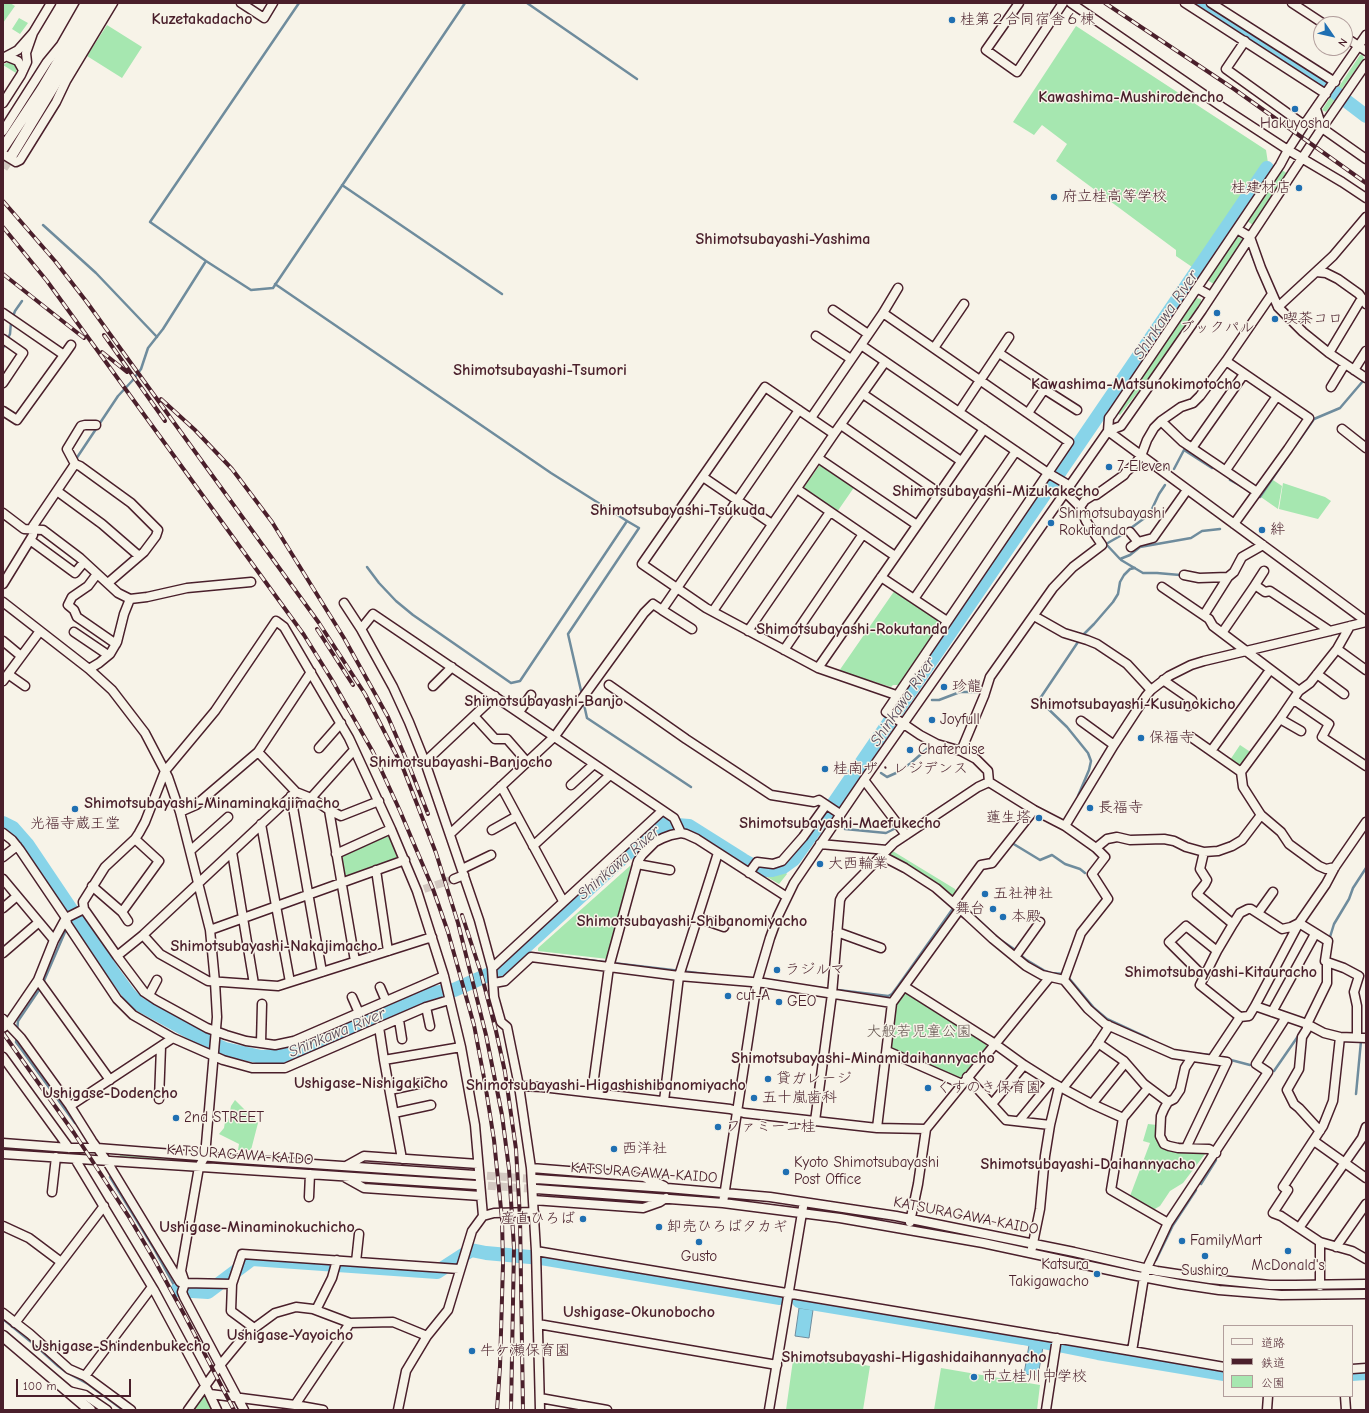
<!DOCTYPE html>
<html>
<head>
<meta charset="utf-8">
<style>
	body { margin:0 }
	#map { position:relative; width:1369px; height:1413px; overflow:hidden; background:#f7f3e8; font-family:"Comic Neue","Klee One",sans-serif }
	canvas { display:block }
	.frame { position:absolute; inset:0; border:4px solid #4a1f2b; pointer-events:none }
	.legend { position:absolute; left:1223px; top:1325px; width:130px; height:72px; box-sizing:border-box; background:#f7f3e8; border:1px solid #b29e9c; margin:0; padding:5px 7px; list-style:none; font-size:12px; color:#4a1f2b }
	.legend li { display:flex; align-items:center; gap:8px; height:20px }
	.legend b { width:20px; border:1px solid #b29e9c }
	.north { position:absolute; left:1313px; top:16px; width:40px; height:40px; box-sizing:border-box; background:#f7f3e8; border:1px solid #b29e9c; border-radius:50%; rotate:124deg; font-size:11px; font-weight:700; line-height:16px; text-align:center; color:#4a1f2b }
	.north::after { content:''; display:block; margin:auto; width:14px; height:18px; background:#1f6fb2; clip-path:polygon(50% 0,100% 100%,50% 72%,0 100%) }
	.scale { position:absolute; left:16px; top:1379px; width:115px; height:18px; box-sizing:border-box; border:2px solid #4a1f2b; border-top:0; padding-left:5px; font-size:12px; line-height:14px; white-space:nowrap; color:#4a1f2b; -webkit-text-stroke:3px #f7f3e8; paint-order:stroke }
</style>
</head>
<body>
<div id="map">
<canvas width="1369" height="1413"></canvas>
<div class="frame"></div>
<ul class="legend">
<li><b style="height:5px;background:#f7f3e8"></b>道路</li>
<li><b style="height:5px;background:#4a1f2b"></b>鉄道</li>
<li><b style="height:11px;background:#a6e7b0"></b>公園</li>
</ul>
<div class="north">N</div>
<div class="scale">100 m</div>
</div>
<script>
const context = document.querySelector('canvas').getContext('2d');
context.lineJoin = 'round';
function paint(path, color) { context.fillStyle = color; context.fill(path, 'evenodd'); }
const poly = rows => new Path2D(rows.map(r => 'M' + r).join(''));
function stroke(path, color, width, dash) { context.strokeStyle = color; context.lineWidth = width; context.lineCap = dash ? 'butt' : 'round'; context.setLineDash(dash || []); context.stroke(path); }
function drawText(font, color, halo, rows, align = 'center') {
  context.font = font + ' "Comic Neue","Klee One",sans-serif'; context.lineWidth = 3; context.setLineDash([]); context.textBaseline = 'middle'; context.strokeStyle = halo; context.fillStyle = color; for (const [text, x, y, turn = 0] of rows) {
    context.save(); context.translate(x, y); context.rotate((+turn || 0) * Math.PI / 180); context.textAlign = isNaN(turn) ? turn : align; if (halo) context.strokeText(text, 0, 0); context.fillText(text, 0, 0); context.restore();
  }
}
const green = poly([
	[3,3,10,3,15,6,3,23],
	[19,18,28,23,20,34,12,29],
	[107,25,142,47,122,78,87,56],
	[1076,26,1266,150,1268,163,1195,269,1176,256,1176,250,1056,161,1067,144,1042,125,1034,135,1013,122],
	[1362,54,1364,58,1341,90,1338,88,1360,55],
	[10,61,15,63,17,68,16,73,3,65],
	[1331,96,1335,99,1326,112,1322,110],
	[1282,170,1288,174,1253,225,1247,221],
	[1239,237,1242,239,1242,242,1214,284,1207,280,1236,238],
	[1196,298,1201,299,1201,302,1155,370,1120,415,1117,413],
	[824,465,855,486,837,512,806,490,804,487,819,466],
	[1270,478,1282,486,1278,509,1258,495],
	[1283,483,1325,497,1331,501,1318,519,1279,509],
	[895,590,939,620,938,622,940,624,899,685,893,685,891,687,839,671],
	[1240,745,1252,753,1242,765,1238,766,1230,760],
	[387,836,391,838,398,858,396,860,348,877,345,876,341,858,344,854],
	[891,850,955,889,957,894,954,898,931,880,888,854],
	[631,865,608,959,538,951,538,948],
	[786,873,787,874,779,884,767,877],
	[908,993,986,1044,987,1048,959,1079,890,1047,896,1004,902,994],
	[235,1100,258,1123,251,1150,238,1150,239,1144,219,1134,224,1128,225,1122,228,1122,231,1106],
	[1148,1124,1157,1125,1158,1143,1170,1149,1208,1150,1183,1183,1170,1191,1160,1206,1153,1210,1130,1196,1150,1143,1143,1141],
	[3,1147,58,1151,58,1153,3,1149],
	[120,1155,185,1159,184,1162,120,1157],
	[794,1353,870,1366,863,1410,786,1410],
	[941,1368,1040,1385,1037,1410,934,1410],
	[203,1396,207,1396,214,1410,193,1410]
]);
const water = poly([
	[799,1308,813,1310,809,1338,795,1336,799,1308],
	[1029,1345,1043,1347,1038,1376,1024,1374,1029,1345]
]);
const stream = poly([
	[299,3,150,222,206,261,251,290,273,288,465,3],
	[527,3,637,79],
	[342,185,502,294],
	[43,225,96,273,157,337],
	[1251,253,1264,284],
	[275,284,551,473,627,521,520,681,511,683,413,615,396,601,379,583,367,567],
	[3,348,10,334,11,322,15,311,22,301],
	[1295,446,1314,419,1340,408,1363,381],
	[76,459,118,396,132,381,141,369,148,348,163,329,206,261],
	[1174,469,1184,450,1212,468],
	[1230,480,1241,486],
	[1260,497,1287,457],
	[1106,544,1120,559,1130,555,1140,547,1191,538,1202,531,1220,529],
	[1106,544,1120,536,1146,517,1151,511,1159,494,1165,485],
	[1121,560,1143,573,1157,573,1180,575],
	[582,695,568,634,639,528,627,521],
	[583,700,587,718,691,787],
	[932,700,939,700,960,692,983,692],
	[881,773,887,777,896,773,911,763,929,747],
	[1078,796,1089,770,1091,761,1088,753,1067,727,1039,700,1082,636,1094,624,1113,602,1118,594,1120,582,1124,575,1130,569,1135,568],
	[1019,822,1029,810],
	[845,829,886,833,894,829],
	[1012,843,1040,860,1052,855,1065,864,1080,869,1085,873],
	[958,901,999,939,1014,949,1025,959,1045,971,1051,973,1064,974],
	[1330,937,1334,924,1349,899,1353,888,1366,868],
	[520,952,723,976],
	[1068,977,1094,1008,1107,1019,1148,1038],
	[43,983,65,932,80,922],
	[805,986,888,996,892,994,898,986,954,907],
	[17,1031,18,1021,41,987],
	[17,1036,16,1042,75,1123],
	[1190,1053,1210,1055],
	[1231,1060,1250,1065],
	[1274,1071,1303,1029],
	[1356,1094,1361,1041],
	[110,1177,153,1247,180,1296],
	[1201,1184,1216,1160],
	[1156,1260,1173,1225,1196,1190],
	[3,1319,36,1346,58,1366,66,1372,88,1384,123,1410],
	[1137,1346,1146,1289],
	[236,1403,239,1410]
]);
const river = poly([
	[1198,3,1324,84,1366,116],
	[3,823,13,828,27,844,113,972,129,994,139,1004,203,1039,225,1049,261,1057,282,1056,302,1050,427,994,454,990,501,969,651,832,665,824,689,826,743,860,761,870,772,870,783,867,794,859,834,803,1267,168],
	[177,1290,208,1292,252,1259,437,1272,471,1250,486,1253,541,1258,780,1298],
	[799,1301,1023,1338,1098,1353,1224,1374],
	[1352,1374,1366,1373]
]);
const minorTunnel = poly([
	[424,889,454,879],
	[475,1175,536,1179],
	[476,1185,536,1189]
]);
const majorTunnel = poly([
	[3,168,12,155]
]);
const minor = poly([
	[241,3,264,18,273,3],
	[1019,3,986,50,1017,72,1063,3],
	[1071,3,1222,107,1288,150,1342,182,1366,198],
	[1185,3,1326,94],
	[1211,3,1335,82],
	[1292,3,1324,24],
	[1345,37,1366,51],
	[1245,41,1226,69,1304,125],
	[8,57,18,61,23,70],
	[3,58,18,50,33,33,51,3],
	[3,103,21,75,27,62,26,53,33,33],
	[1316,109,1322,128,1366,159],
	[3,131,47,62,61,45,85,3],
	[3,154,16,162,20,160,56,102,66,81,113,3],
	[1237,229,1250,237,1261,268,1278,307,1303,332,1329,353,1366,378],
	[1316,272,1326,273,1338,279,1359,294,1366,304],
	[1197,288,1211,296],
	[1278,307,1333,256,1366,217],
	[833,310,868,334],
	[3,313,64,355,17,420,3,411],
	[883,313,1069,442,886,712,920,735,937,744,961,751,976,759,988,771,989,782],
	[816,336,851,359],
	[3,339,23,353,3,383],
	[861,345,1048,473,1070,486],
	[934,348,964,304],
	[999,353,1047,385,1028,413],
	[1329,353,1362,298],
	[64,355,71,345],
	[1226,361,1309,418,1288,449,1234,524],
	[1354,370,1366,351],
	[1331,387,1345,364],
	[1044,389,1077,410],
	[863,394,961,461],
	[959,412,1009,337],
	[811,418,883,313,898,288],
	[1161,421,1183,442,1257,492],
	[841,425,939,493],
	[1342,429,1366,448],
	[1108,431,1121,426,1147,389,1202,310,1322,128,1366,64],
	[1108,431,1366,621],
	[834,434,765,387,642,564,706,608,818,668,896,695],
	[1192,448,1244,374],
	[818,458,917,525],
	[75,464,67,449,81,426,85,425,96,425],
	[1226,470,1277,396],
	[703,477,772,524],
	[797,489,895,556],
	[57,491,102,524,139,556],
	[1080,507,1085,500,1093,495,1096,495,1124,475,1126,472,1135,464,1141,456,1147,440,1154,428,1161,421,1181,407,1193,403,1200,396,1226,361,1272,294],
	[3,513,24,529,43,530,80,558,118,593,130,599,147,597,187,588,251,582],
	[1130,532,1138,542],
	[30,540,75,573,84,562],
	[1131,547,1138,542,1153,538,1187,490],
	[97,574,88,586,72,597,68,605,74,610,77,617,116,644],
	[1184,575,1199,578,1228,577],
	[881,577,947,621],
	[3,584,30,540,33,535,33,526,75,464,80,466,131,503,158,530,156,536,144,552,108,583],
	[1255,585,1264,571],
	[1162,587,1209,619,1213,626,1299,691],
	[914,599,1016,451],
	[3,602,89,669,112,690,145,733,168,777,180,812,210,930,215,982,217,1017,205,1156,199,1167,181,1271,185,1283,232,1284],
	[344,603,361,629,393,687,409,722,425,762,479,920,492,968,494,997,501,1022,507,1027,519,1086,531,1168,536,1251,540,1410],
	[662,610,692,629],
	[713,611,834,434,885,362],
	[1204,615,1228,577,1234,572,1242,557,1263,545],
	[1034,616,1064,633,1087,640,1097,644,1127,664,1151,690],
	[361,629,373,614,674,818,681,833],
	[748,631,830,512],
	[74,632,108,655],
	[1222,633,1255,585,1265,592,1270,591,1330,631],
	[3,641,21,656],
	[1337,649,1366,670],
	[784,650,863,534],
	[818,668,984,429],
	[89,669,99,663,110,654,117,642,124,614,130,599],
	[8,674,25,686],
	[1317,674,1344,694],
	[1163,680,1192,700,1188,706],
	[3,681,40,631],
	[609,685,686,739,771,795,814,802,819,800,840,814],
	[433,686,452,667],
	[1294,700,1329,724,1322,737,1366,766],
	[519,712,531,695],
	[474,716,495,739,507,739,527,762],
	[1280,719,1301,731],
	[1081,721,1114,745],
	[1191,737,1241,772],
	[319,748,341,723],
	[961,751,984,696,990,677,1053,588,1073,567,1102,545,1086,521,1080,507,1065,492],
	[1211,751,1270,670],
	[258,752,296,792,311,798,329,810,341,816,379,801],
	[425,762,495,696],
	[864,780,906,835],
	[989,782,1034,810,1065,826,1096,848,1105,857,1092,874,1108,899,1081,933,1064,980],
	[571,785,594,764],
	[501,786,563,901],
	[291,796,322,972],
	[311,798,354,750],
	[329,810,355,961],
	[180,812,196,805,258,752,311,672],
	[261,824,290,982],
	[1065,826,1114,745,1146,696,1151,690,1169,676,1191,665,1204,661,1330,631,1366,622],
	[492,830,517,816],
	[3,833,12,840,20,850,66,918,67,924,117,999,133,1015,173,1038,223,1060,252,1068,285,1068,426,1007,449,1000],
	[450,834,555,736,644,613,653,604,662,610,799,410],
	[820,844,887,850],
	[533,846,610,775],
	[1096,848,1107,839,1117,837,1130,840,1164,839,1174,841,1186,847,1204,852,1218,851,1232,846,1242,840,1261,815],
	[190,851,228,817],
	[232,852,254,984],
	[1204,852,1200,869,1207,880,1205,884,1197,894,1233,924],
	[336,854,391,829],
	[882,856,905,868,936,888,967,915,993,939,1026,966,1042,975,1064,980,1088,1009,1105,1024,1173,1054,1227,1062,1186,1148],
	[3,857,17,846],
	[637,864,670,870],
	[1335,867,1326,869,1319,866,1289,844,1281,832,1261,815,1259,812,1243,787,1241,772,1280,719,1299,691,1310,683,1337,649,1350,626],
	[462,869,491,855],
	[376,870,388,951],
	[749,873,757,862,773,864,782,861,803,837,826,805],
	[3,879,54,940],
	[454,879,464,875],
	[92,886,122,912,159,861,135,839],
	[954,902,981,865,992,863,1034,810],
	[3,908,17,896],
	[122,912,128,921],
	[1258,913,1273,892],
	[698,918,724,927],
	[210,930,405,860],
	[837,932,881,948],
	[143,935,160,954,208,981,278,986,432,937],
	[3,953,39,922],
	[117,956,143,935,296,792],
	[1015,957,1040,922],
	[492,968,662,811],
	[444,976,294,1041,275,1045,246,1041,226,1035,207,1028,156,1000,144,992,117,956,84,909,83,902,105,867,135,839,139,833,145,822,165,771,215,711,276,621,284,627,349,738,391,829,417,891,444,976,461,1047,475,1125,483,1216],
	[1204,977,1169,942,1186,926,1217,951],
	[38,980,110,1080],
	[494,983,505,981,531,957,679,976,764,983,892,1003],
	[380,987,386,1001],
	[905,987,995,1044,1024,1065,1051,1082,1090,1103,1123,1118],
	[149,995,157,980],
	[352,997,359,1013],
	[1255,1006,1299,923,1328,941,1325,961,1327,962],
	[426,1007,430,1026],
	[1272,1012,1315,934],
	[1240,1017,1200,985,1217,951,1233,924,1240,913,1248,909,1251,909,1282,929,1291,927,1299,923,1326,884,1335,867,1366,822],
	[3,1019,21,1038,70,1106,92,1141,106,1160,180,1282,185,1283,182,1292,184,1297,244,1410],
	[399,1020,402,1039],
	[379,1027,384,1060,402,1159],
	[3,1028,8,1024,38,980,54,940,66,918,84,909],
	[1340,1037,1333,1101,1323,1126,1283,1187,1288,1190,1273,1213,1281,1216,1320,1242,1352,1251,1366,1259],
	[261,1043,262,1004],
	[1098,1043,1124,1061,1144,1084,1168,1102],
	[887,1051,962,1084],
	[3,1057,69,1148],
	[1192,1057,1185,1068,1180,1090,1174,1099,1168,1102,1164,1109,1161,1116,1160,1136,1164,1144,1169,1146,1178,1148,1209,1149,1216,1153],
	[1212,1059,1240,1017,1249,1016,1255,1006,1307,1024,1324,1033,1340,1037,1366,1038],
	[384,1060,461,1047],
	[967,1077,1006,1120,1050,1125],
	[519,1086,542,1087,730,1109,744,1113,877,1128,926,1129,1049,978],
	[1063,1088,1095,1048,1108,1028,1108,1025],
	[1148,1088,1123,1118,1111,1190,1168,1223],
	[390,1090,427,1082],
	[592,1093,609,967,638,861,642,855,655,842,663,838,671,835,681,833,686,834,697,839,787,897],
	[159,1099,161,1047],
	[664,1101,679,976,718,853],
	[992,1104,1024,1065],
	[1092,1104,1125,1063],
	[70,1106,173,1038],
	[394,1113,431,1105],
	[815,1121,832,994,840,900,842,896,894,843,978,787,989,782],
	[1019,1121,1051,1082],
	[877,1128,892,1003,960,909],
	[1320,1131,1299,1108,1294,1104,1287,1090,1299,1069,1302,1037,1307,1029,1307,1024,1327,983,1327,962,1344,968,1359,976,1354,992,1357,1006,1357,1037],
	[1314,1141,1366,1178],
	[3,1143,69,1148,97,1148,224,1158,475,1175],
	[3,1154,476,1185],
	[75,1159,154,1290,205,1385,217,1410],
	[346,1166,364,1156,478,1164],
	[531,1168,644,1177,664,1186],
	[346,1178,364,1188,481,1196],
	[536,1179,667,1188,770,1197,896,1216,1074,1252,1157,1271,1210,1279,1270,1285,1295,1285,1366,1284],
	[536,1189,723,1203,840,1218,983,1243,1132,1275,1179,1284,1219,1290,1281,1295,1366,1294],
	[52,1192,56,1157],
	[309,1197,310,1174],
	[533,1200,643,1208,660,1202,666,1198],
	[723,1203,757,982,770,938,778,916,794,883,864,780,1108,431,1109,418,1112,414,1280,165,1288,150,1304,125,1366,35],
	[910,1222,918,1184,926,1129],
	[3,1226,29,1238,61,1262],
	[1299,1228,1362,1138,1366,1127],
	[1320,1242,1320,1286],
	[1336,1247,1366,1204],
	[1032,1248,1040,1209,1045,1156,1050,1125,1059,1087],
	[536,1251,1132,1351,1224,1367],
	[356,1262,359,1234],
	[316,1310,332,1278,337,1260],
	[3,1313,30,1334,69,1369,85,1376,131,1410],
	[15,1323,104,1206],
	[538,1324,777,1365],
	[254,1328,231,1311,232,1284,242,1254,459,1269],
	[1132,1351,1144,1277,1147,1268,1168,1223,1268,1072,1256,1064,1286,1017],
	[1352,1369,1366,1368],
	[85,1376,152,1287],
	[68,1391,85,1395,107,1410],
	[210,1394,295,1405,323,1410],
	[1345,1396,1346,1410],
	[540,1398,607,1410],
	[295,1405,350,1323],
	[188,1410,221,1364,245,1335,275,1313,296,1307,313,1309,350,1323,393,1322,427,1336],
	[398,1410,406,1371,427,1336,448,1310,472,1231,483,1216,494,1213,534,1212],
	[769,1410,803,1207],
	[1046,1410,1057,1338],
	[1267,1410,1268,1396]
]);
const major = poly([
	[3,148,42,89,93,3],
	[12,155,104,3],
	[3,1336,90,1410]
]);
const rail = poly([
	[1105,3,1234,89,1366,183],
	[3,201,55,261,86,301,319,623,365,694,403,768,436,853,458,923,486,1035,502,1115,509,1169,514,1248,511,1410],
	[3,227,47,281,304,635,332,680,373,752,400,811,433,889,448,932,474,1025,485,1083,494,1140,502,1219,503,1264,500,1366,497,1410],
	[3,274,84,338],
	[104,335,165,421],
	[102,352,127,372],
	[161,399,195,430,232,469,272,522,344,638,388,717,410,768,428,814],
	[317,629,353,685],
	[462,915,481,973,496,1031,505,1072,516,1149,520,1218,523,1410],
	[3,1033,74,1133,129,1217,155,1261,185,1316,234,1410]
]);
const markers = [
	[952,20,4,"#1f6fb2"],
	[1295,109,4,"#1f6fb2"],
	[1299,188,4,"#1f6fb2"],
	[1054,197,4,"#1f6fb2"],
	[1217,313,4,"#1f6fb2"],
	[1275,319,4,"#1f6fb2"],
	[1109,467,4,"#1f6fb2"],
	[1051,523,4,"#1f6fb2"],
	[1262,530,4,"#1f6fb2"],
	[944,687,4,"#1f6fb2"],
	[932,720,4,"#1f6fb2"],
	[1141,738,4,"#1f6fb2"],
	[910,750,4,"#1f6fb2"],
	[825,769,4,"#1f6fb2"],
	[1090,808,4,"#1f6fb2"],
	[75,809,4,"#1f6fb2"],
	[1039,818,4,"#1f6fb2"],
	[820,864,4,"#1f6fb2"],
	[985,894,4,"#1f6fb2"],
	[993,909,4,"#1f6fb2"],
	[1003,917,4,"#1f6fb2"],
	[777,970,4,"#1f6fb2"],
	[728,996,4,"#1f6fb2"],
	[779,1002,4,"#1f6fb2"],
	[768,1079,4,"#1f6fb2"],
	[928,1088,4,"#1f6fb2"],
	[754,1098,4,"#1f6fb2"],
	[176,1118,4,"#1f6fb2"],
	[718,1127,4,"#1f6fb2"],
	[614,1149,4,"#1f6fb2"],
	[786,1172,4,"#1f6fb2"],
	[583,1219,4,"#1f6fb2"],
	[659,1227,4,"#1f6fb2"],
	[1182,1241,4,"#1f6fb2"],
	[699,1242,4,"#1f6fb2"],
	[1288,1251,4,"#1f6fb2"],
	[1205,1256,4,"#1f6fb2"],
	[1097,1274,4,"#1f6fb2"],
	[472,1351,4,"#1f6fb2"],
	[974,1377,4,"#1f6fb2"]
];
const poiNames = [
	["桂第２合同宿舎６棟",960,20],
	["Hakuyosha",1295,124,"center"],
	["桂建材店",1291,188,"right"],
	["府立桂高等学校",1062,197],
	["喫茶コロ",1283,319],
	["ブックパル",1217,328,"center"],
	["7-Eleven",1117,467],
	["Shimotsubayashi",1059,514],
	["Rokutanda",1059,531],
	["絆",1270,530],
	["珍龍",952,687],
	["Joyfull",940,720],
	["保福寺",1149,738],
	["Chateraise",918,750],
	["桂南ザ・レジデンス",833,769],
	["長福寺",1098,808],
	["蓮生塔",1031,818,"right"],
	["光福寺蔵王堂",75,824,"center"],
	["大西輪業",828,864],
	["五社神社",993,894],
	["舞台",985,909,"right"],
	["本殿",1011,917],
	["ラジルマ",785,970],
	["cut-A",736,996],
	["GEO",787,1002],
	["貸ガレージ",776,1079],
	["くすのき保育園",936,1088],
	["五十嵐歯科",762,1098],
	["2nd STREET",184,1118],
	["ファミーユ桂",726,1127],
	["西洋社",622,1149],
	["Kyoto Shimotsubayashi",794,1163],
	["Post Office",794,1180],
	["産直ひろば",575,1219,"right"],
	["卸売ひろばタカギ",667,1227],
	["FamilyMart",1190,1241],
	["Gusto",699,1257,"center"],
	["Katsura",1089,1265,"right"],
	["Takigawacho",1089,1282,"right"],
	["McDonald's",1288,1266,"center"],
	["Sushiro",1205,1271,"center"],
	["牛ケ瀬保育園",480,1351],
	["市立桂川中学校",982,1377]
];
const parkNames = [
	["大般若児童公園",919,1032]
];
const streetNames = [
	["KATSURAGAWA-KAIDO",240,1155,4],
	["KATSURAGAWA-KAIDO",644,1173,4],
	["KATSURAGAWA-KAIDO",966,1216,11]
];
const neighbourhoodNames = [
	["Kuzetakadacho",202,19],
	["Kawashima-Mushirodencho",1131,97],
	["Shimotsubayashi-Yashima",783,239],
	["Shimotsubayashi-Tsumori",540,370],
	["Kawashima-Matsunokimotocho",1136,384],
	["Shimotsubayashi-Mizukakecho",996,491],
	["Shimotsubayashi-Tsukuda",678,510],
	["Shimotsubayashi-Rokutanda",852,629],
	["Shimotsubayashi-Banjo",544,701],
	["Shimotsubayashi-Kusunokicho",1133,704],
	["Shimotsubayashi-Banjocho",461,762],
	["Shimotsubayashi-Minaminakajimacho",212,803],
	["Shimotsubayashi-Maefukecho",840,823],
	["Shimotsubayashi-Shibanomiyacho",692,921],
	["Shimotsubayashi-Nakajimacho",274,946],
	["Shimotsubayashi-Kitauracho",1221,972],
	["Shimotsubayashi-Minamidaihannyacho",863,1058],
	["Ushigase-Nishigakicho",371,1083],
	["Shimotsubayashi-Higashishibanomiyacho",606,1085],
	["Ushigase-Dodencho",110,1093],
	["Shimotsubayashi-Daihannyacho",1088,1164],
	["Ushigase-Minaminokuchicho",257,1227],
	["Ushigase-Okunobocho",639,1312],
	["Ushigase-Yayoicho",290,1335],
	["Ushigase-Shindenbukecho",121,1346],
	["Shimotsubayashi-Higashidaihannyacho",914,1357]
];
const waterNames = [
	["Shinkawa River",1166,315,-56],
	["Shinkawa River",903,702,-56],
	["Shinkawa River",619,863,-41],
	["Shinkawa River",337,1033,-23]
];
paint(green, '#a6e7b0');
paint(water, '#88d4e9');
stroke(water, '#6f8c9d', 1);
stroke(stream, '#6f8c9d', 2.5);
stroke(river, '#88d4e9', 14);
stroke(minorTunnel, '#d4c9c2', 8, [8, 4]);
stroke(majorTunnel, '#d4c9c2', 10, [10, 5]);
stroke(minor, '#4a1f2b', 11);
stroke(major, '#4a1f2b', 13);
stroke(minor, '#f7f3e8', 8);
stroke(major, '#f7f3e8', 10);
stroke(rail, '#4a1f2b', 4);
stroke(rail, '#f7f3e8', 2.5, [8]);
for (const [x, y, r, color] of markers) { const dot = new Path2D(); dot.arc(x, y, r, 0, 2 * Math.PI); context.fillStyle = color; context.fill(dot); stroke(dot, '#f7f3e8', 1.5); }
drawText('15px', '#4a1f2b', '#f7f3e8', poiNames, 'left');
drawText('15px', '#61514c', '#f7f3e8', parkNames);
drawText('15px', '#4a1f2b', '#f7f3e8', streetNames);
drawText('bold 16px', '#4a1f2b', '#f7f3e8', neighbourhoodNames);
drawText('italic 16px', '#5a4c5a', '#f7f3e8', waterNames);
</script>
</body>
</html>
